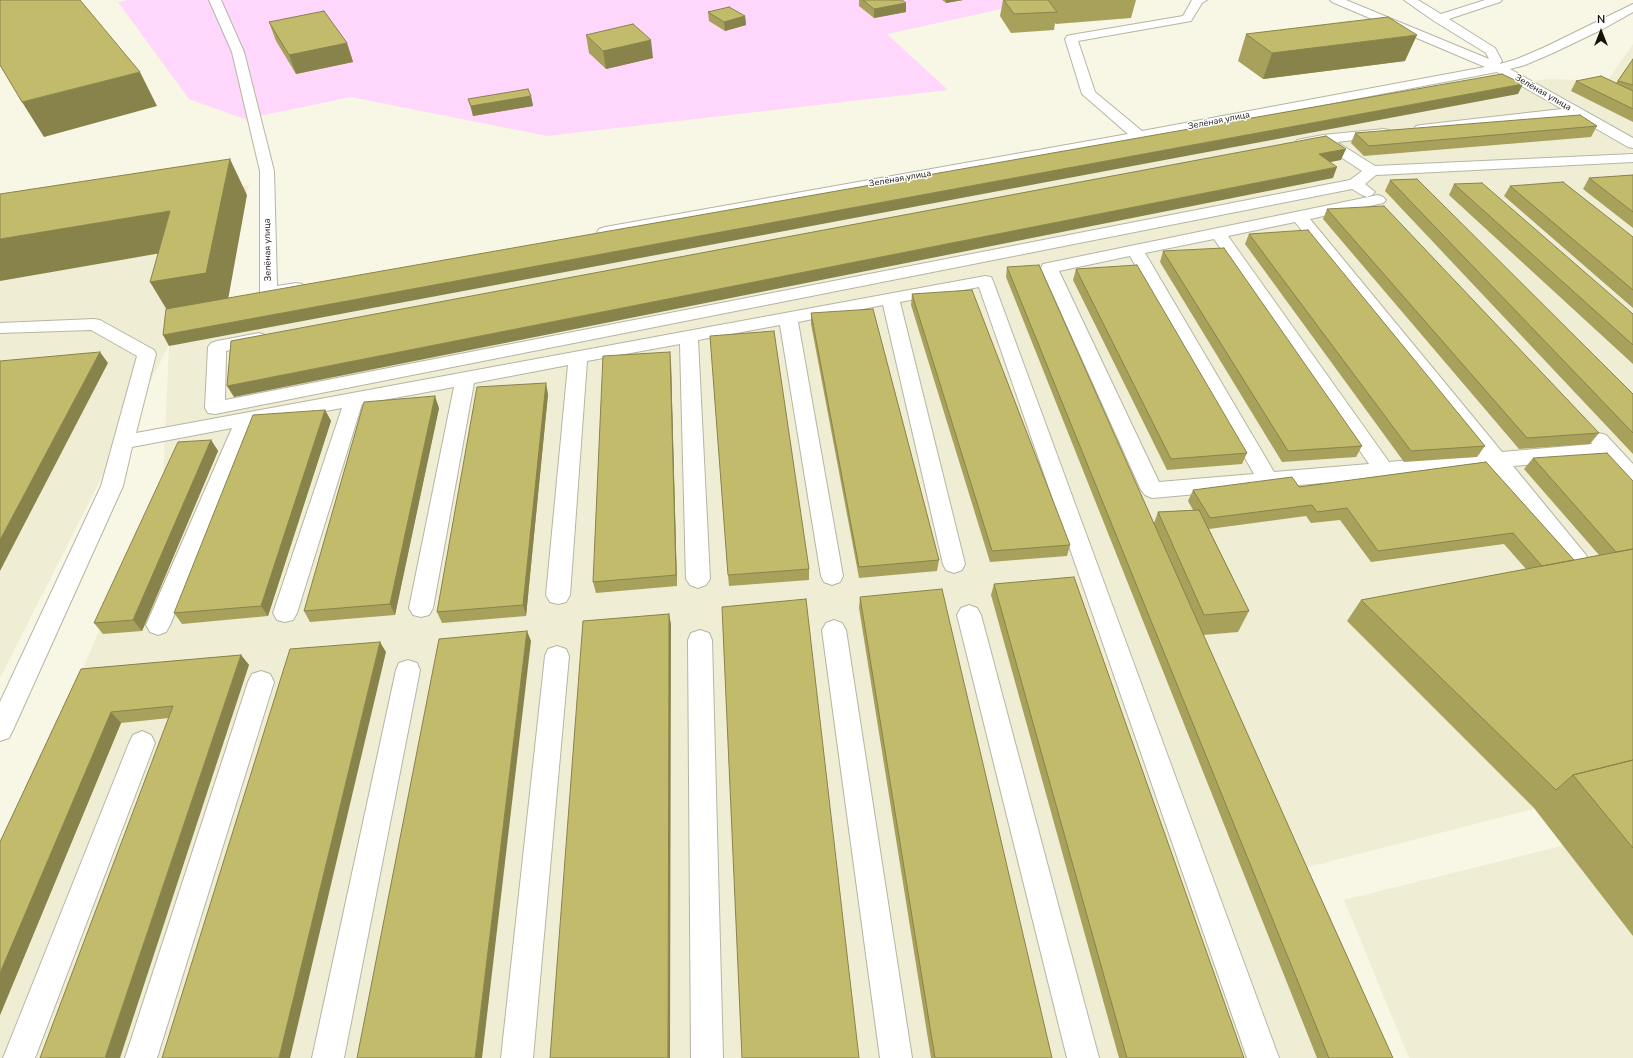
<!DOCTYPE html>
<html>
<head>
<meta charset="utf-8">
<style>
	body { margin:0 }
	#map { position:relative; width:1633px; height:1058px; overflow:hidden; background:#f8f7e5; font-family:"Nunito Sans",sans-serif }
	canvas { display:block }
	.north { position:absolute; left:1581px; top:12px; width:40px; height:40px; -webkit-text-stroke:3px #fff; paint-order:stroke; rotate:0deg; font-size:11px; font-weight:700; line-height:16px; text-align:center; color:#13120c }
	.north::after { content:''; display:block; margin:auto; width:14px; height:18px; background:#13120c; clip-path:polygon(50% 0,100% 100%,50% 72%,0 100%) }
</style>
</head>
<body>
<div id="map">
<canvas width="1633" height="1058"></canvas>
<div class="north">N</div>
</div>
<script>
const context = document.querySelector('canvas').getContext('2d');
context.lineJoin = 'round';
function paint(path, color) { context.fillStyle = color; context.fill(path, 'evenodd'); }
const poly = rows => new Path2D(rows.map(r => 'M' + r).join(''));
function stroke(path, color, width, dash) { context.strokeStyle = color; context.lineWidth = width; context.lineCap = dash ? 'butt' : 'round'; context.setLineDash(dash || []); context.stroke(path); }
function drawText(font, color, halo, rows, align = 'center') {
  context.font = font + ' "Nunito Sans",sans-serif'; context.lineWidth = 3; context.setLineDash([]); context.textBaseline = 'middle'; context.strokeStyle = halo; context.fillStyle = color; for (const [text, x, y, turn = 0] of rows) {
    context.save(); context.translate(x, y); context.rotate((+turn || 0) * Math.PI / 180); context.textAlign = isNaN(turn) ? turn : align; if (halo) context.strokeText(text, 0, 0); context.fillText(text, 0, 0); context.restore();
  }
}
const built = poly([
	[1633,44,1633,783,1297,870,1380,1058,0,1058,0,861,163,482,169,345,0,678,0,226,250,185,182,318,1497,84,1551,79,1607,81],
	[1633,828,1633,1058,1409,1058,1344,900]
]);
const green = poly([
	[128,0,1024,0,1029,3,887,34,948,90,547,136,351,97,245,119,189,99,118,2]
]);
const minor = poly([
	[209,0,221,0,244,52,274,171,277,286,296,283,302,284,305,288,302,292,269,298,263,297,260,293,260,171,232,52,209,0],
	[1192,0,1207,0,1202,3,1191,21,1078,41,1095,92,1142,131,1485,67,1332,2,1330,0,1346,0,1489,59,1486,53,1434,21,1404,0,1418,0,1441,14,1485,0,1502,0,1500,2,1449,19,1495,48,1502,61,1500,64,1517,59,1545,47,1633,4,1633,12,1603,29,1553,53,1525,65,1510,69,1633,138,1633,148,1628,147,1574,116,1421,133,1416,132,1414,129,1416,126,1421,125,1562,109,1497,72,1139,140,605,237,599,235,597,232,599,229,605,227,1128,134,1082,94,1065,39,1067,36,1071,35,1183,16,1192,0],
	[1384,129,1389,130,1391,133,1389,136,1337,142,1375,166,1633,154,1633,162,1376,175,1365,184,1375,192,1372,195,1367,197,1362,195,1352,189,215,414,208,413,205,408,208,347,211,343,217,341,259,333,265,335,268,339,265,343,226,351,225,400,1350,180,1362,171,1321,144,1302,147,1297,146,1295,143,1297,140,1323,135,1384,129],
	[1378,195,1383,197,1386,200,1383,203,1310,219,1502,452,1592,444,1589,440,1592,435,1599,433,1606,435,1633,464,1633,484,1626,482,1603,458,1513,466,1586,555,1589,561,1586,567,1578,570,1570,567,1491,468,1152,498,1145,495,1141,490,1041,268,1043,264,1378,195],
	[1295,222,1480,454,1389,462,1228,236,1295,222],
	[1214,239,1369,464,1274,472,1145,253,1214,239],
	[1130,256,1254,474,1159,482,1059,271,1130,256],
	[985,276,991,277,993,281,1279,1058,1247,1058,979,287,900,302,965,564,962,570,954,573,946,570,943,564,883,305,798,322,843,576,840,582,832,585,824,582,821,576,780,325,698,340,710,579,706,585,698,588,690,585,686,579,680,344,587,361,570,595,566,602,558,604,550,602,546,595,568,365,474,383,433,608,429,615,421,617,413,615,409,608,454,387,362,404,297,613,293,620,285,622,277,620,273,613,342,408,254,424,170,625,166,632,158,635,150,632,146,625,232,428,132,447,123,486,13,730,9,738,0,741,0,702,101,486,137,356,91,330,0,333,0,323,94,319,100,320,154,350,156,354,136,433,985,276],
	[969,605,977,608,981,615,1099,1058,1067,1058,957,615,961,608,969,605],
	[834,620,842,623,846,630,912,1058,880,1058,822,630,826,623,834,620],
	[700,630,709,633,712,640,723,1058,691,1058,688,640,691,633,700,630],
	[557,646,566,649,569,656,533,1058,501,1058,545,656,548,649,557,646],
	[408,660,417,663,420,670,344,1058,312,1058,396,670,399,663,408,660],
	[261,671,270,674,274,682,157,1058,125,1058,248,682,252,674,261,671],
	[142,731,151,735,155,743,35,1058,3,1058,129,743,133,735,142,731]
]);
const wall = poly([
	[859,0,902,0,906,12,874,18,859,6],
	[942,0,963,0,946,3],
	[1003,0,1136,0,1131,18,1056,24,1055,23,1054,30,1011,33,1000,16],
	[708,12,745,16,746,25,725,31,709,21],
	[269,22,347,43,353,62,296,74,276,41],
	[1246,34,1405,61,1263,79,1238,61],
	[586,35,653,58,606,69,589,53],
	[1633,59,1633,122,1571,91,1576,81,1616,83],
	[531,96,533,106,473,116,468,99],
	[1597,126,1591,137,1364,156,1351,143,1355,133],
	[1633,175,1633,228,1583,189,1589,178],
	[1390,180,1633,394,1633,454,1385,191],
	[1454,184,1633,314,1633,364,1449,195],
	[1510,186,1633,237,1633,308,1504,196],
	[1327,209,1599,433,1590,444,1519,449,1323,219],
	[1249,234,1485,446,1477,457,1404,462,1245,244],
	[1163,251,1362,446,1356,457,1282,462,1160,262],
	[1007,267,1154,523,1158,512,1193,510,1188,501,1193,490,1299,487,1486,462,1574,560,1599,555,1524,469,1533,458,1633,481,1633,936,1534,808,1347,621,1361,600,1526,569,1504,544,1371,562,1340,520,1311,523,1306,516,1209,529,1249,611,1238,632,1203,635,1304,861,1393,1058,1317,1058,1006,277],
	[1076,269,1247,453,1242,464,1167,470,1073,280],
	[912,294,1070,545,1067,556,990,562,911,305],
	[811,313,939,560,937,571,859,578,811,324],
	[671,363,677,586,596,593,593,582],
	[548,394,526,616,442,623,437,612],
	[439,408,395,615,310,622,304,611],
	[325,410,331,421,268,616,182,624,174,613],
	[211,440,218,451,142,631,103,634,94,623],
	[809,569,809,580,729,586,728,575],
	[994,584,1244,1058,1119,1058,991,595],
	[860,597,1052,1058,931,1058,859,608],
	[241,655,249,665,169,718,121,723,0,1015,0,842,81,669]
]);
const shadedWall = poly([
	[946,0,963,0,946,3],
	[906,3,906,12,874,18,874,9],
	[745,16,746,25,725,31,724,22],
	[1417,35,1405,61,1263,79,1272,53],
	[651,40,653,58,606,69,603,51],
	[347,43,353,62,296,74,289,55],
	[140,72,157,106,44,137,22,102],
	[1523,84,1518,94,169,346,163,335],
	[531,96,533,106,473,116,471,106],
	[1346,149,1341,160,1315,165,1319,154],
	[230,159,247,195,226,311,173,320,150,282],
	[1337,167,1333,178,234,397,227,386],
	[170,211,190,248,0,281,0,239],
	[100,352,108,363,0,571,0,540],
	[670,352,671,363,677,586,676,575],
	[546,383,548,394,526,616,523,605],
	[435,396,439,408,395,615,390,604],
	[325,410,331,421,268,616,261,606],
	[211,440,218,451,142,631,133,620],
	[669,614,671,624,670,1058,668,1058],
	[527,631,531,641,482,1058,475,1058],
	[380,642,386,652,290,1058,279,1058],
	[241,655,249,665,120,1058,105,1058],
	[111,712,121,723,0,1015,0,973]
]);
const building = poly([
	[0,0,80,0,140,72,22,102,0,65,0,0],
	[863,0,902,0,906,3,874,9,863,0],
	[1004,0,1048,0,1057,12,1014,14,1004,0],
	[729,7,745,16,724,22,708,12,729,7],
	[324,11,347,43,289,55,269,22,324,11],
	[1388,17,1417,35,1272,53,1246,34,1388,17],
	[633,24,651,40,603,51,586,35,633,24],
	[1633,59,1633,85,1618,81,1633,59],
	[1502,74,1523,84,163,335,166,309,1502,74],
	[1601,76,1633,91,1633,109,1576,81,1601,76],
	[528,89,531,96,471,106,468,99,528,89],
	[1580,115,1597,126,1369,146,1355,133,1580,115],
	[1326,136,1346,149,1319,154,1337,167,227,386,231,341,1326,136],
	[230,159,206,273,150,282,170,211,0,239,0,194,230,159],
	[1633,175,1633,212,1589,178,1633,175],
	[1417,179,1633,394,1633,433,1390,180,1417,179],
	[1563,182,1633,237,1633,290,1510,186,1563,182],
	[1482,183,1633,314,1633,345,1454,184,1482,183],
	[1384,206,1599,433,1527,438,1327,209,1384,206],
	[1308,230,1485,446,1411,451,1249,234,1308,230],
	[1224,248,1362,446,1288,451,1163,251,1224,248],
	[1039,265,1304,861,1393,1058,1329,1058,1007,267,1039,265],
	[1137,265,1247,453,1171,459,1076,269,1137,265],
	[972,290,1070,545,992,551,912,294,972,290],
	[873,309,939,560,859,567,811,313,873,309],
	[774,331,809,569,728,575,710,336,774,331],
	[100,352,0,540,0,361,100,352],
	[670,352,676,575,593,582,603,356,670,352],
	[546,383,523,605,437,612,477,387,546,383],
	[435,396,390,604,304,611,364,402,435,396],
	[325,410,261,606,174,613,253,415,325,410],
	[211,440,133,620,94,623,178,442,211,440],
	[1607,453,1633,481,1633,549,1616,552,1533,458,1607,453],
	[1486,462,1574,560,1542,566,1513,533,1378,551,1347,508,1317,512,1312,505,1210,518,1193,490,1292,477,1299,487,1486,462],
	[1199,510,1249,611,1204,615,1158,512,1199,510],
	[1633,549,1633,760,1573,775,1556,790,1361,600,1633,549],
	[1074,577,1244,1058,1127,1058,994,584,1074,577],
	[942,589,1052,1058,935,1058,860,597,942,589],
	[806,599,859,1058,742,1058,722,607,806,599],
	[669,614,668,1058,550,1058,583,621,669,614],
	[527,631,475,1058,357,1058,439,639,527,631],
	[380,642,279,1058,162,1058,290,649,380,642],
	[241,655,105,1058,40,1058,173,706,111,712,0,973,0,842,81,669,241,655],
	[1633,760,1633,848,1573,775,1633,760]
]);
const farStreetnames = [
	["Зелёная улица",1543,93,30],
	["Зелёная улица",1219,121,-11],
	["Зелёная улица",900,179,-10],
	["Зелёная улица",268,250,-91]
];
paint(built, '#efeed4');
paint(green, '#ffd6fc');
stroke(minor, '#b6b5a3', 2);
paint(minor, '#fff');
paint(wall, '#a7a15c');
paint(shadedWall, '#88834b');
paint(building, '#c2bb6b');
stroke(building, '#88834b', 1);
drawText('9px', '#13120c', '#fff', farStreetnames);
</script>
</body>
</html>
